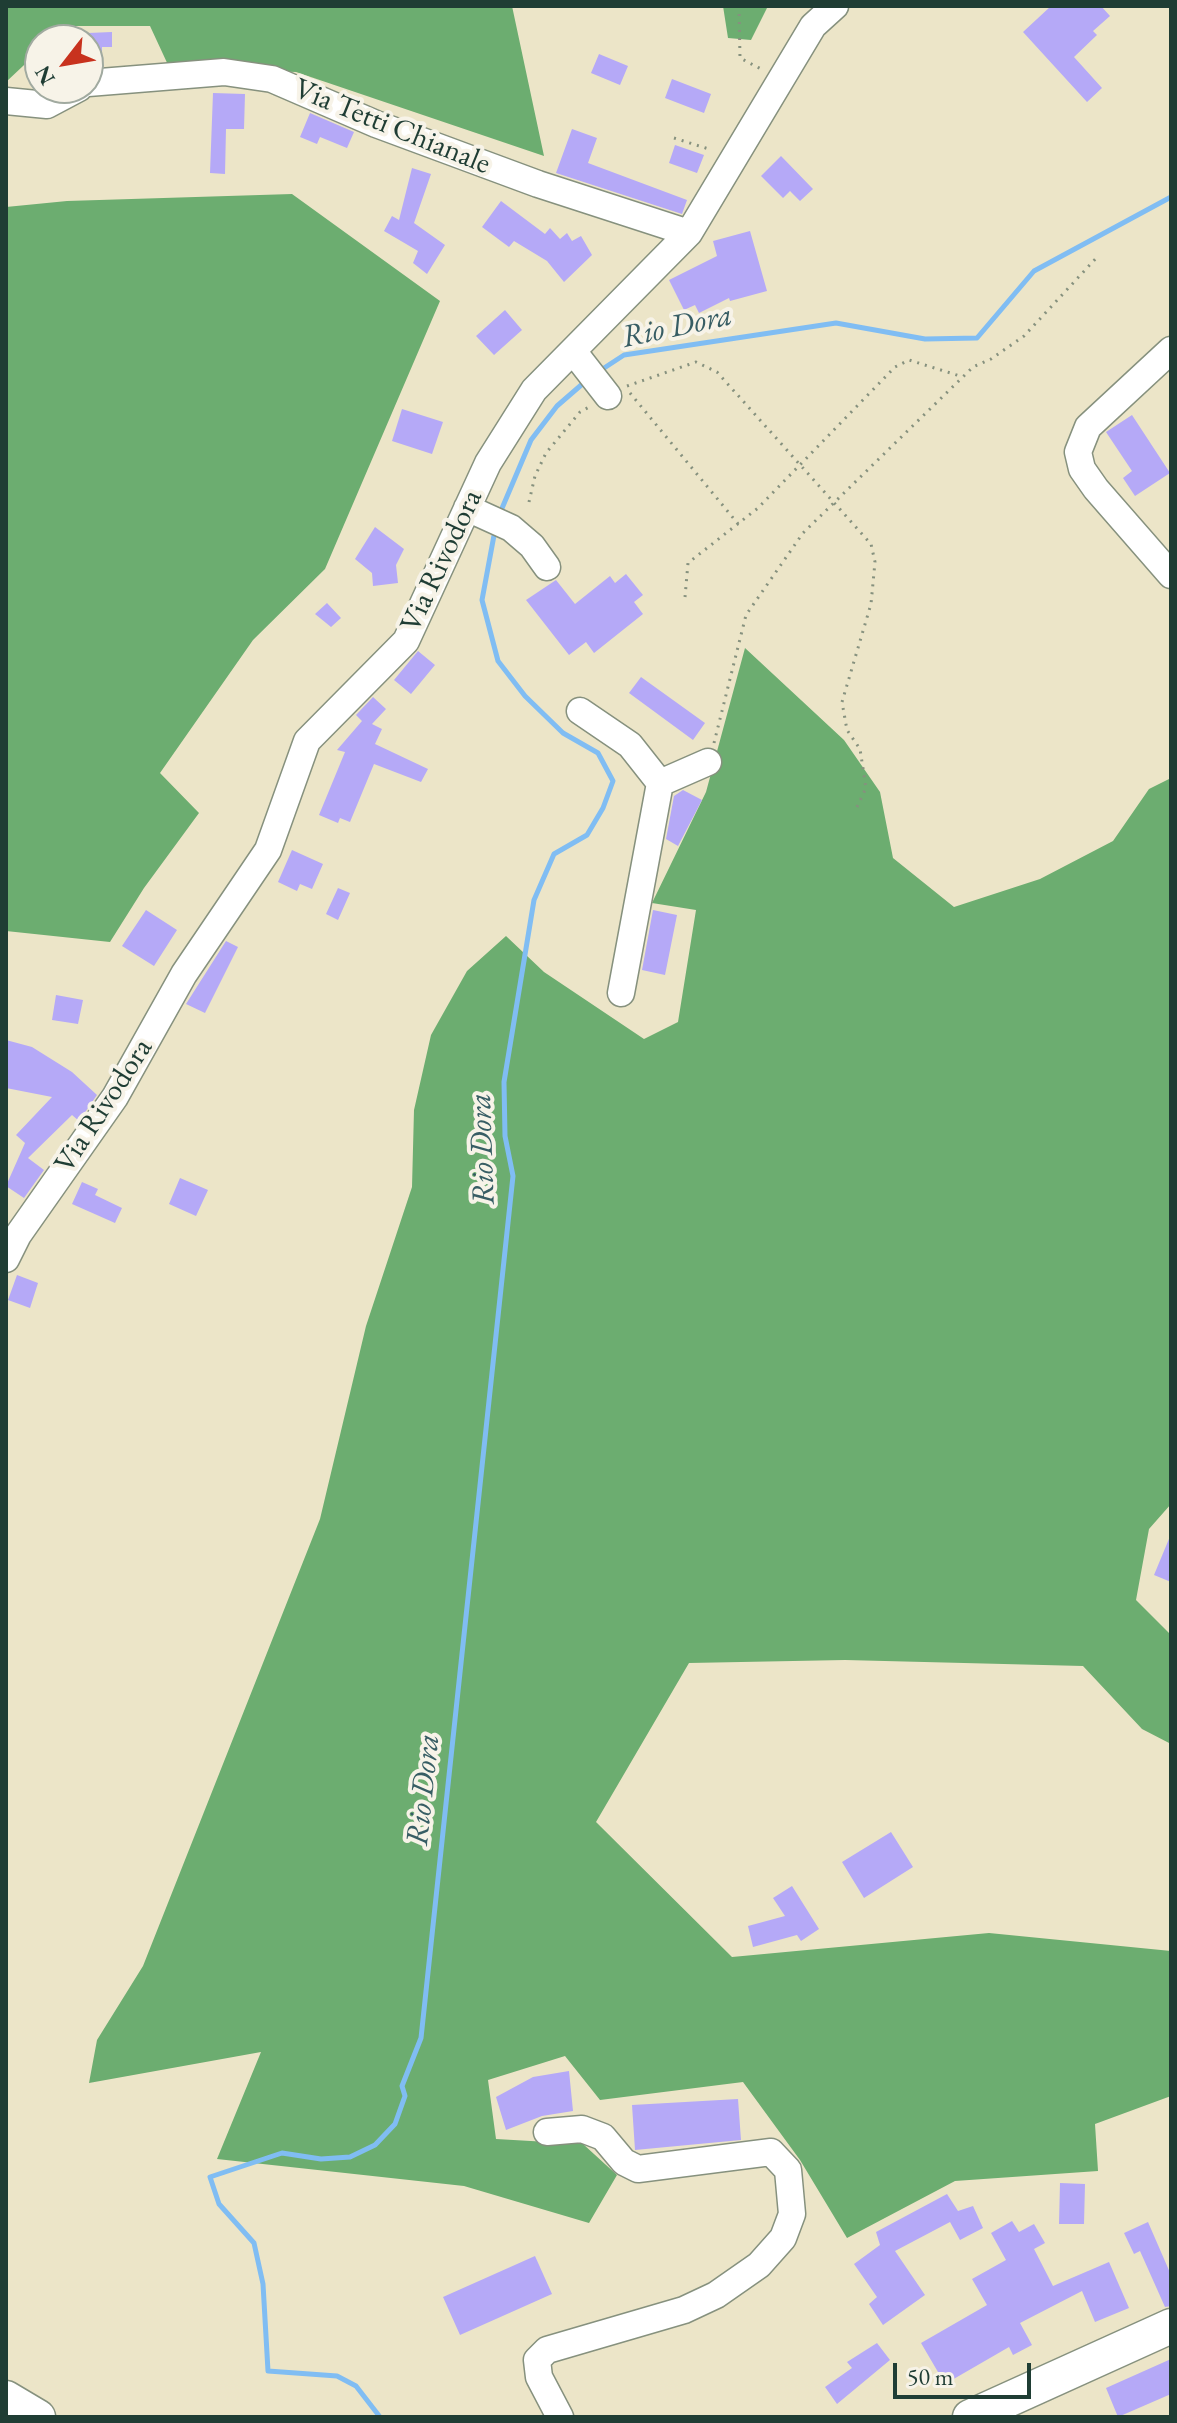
<!DOCTYPE html>
<html>
<head>
<meta charset="utf-8">
<style>
	body { margin:0 }
	#map { position:relative; width:1177px; height:2423px; overflow:hidden; background:#ece5c8; font-family:"EB Garamond",serif }
	canvas { display:block }
	.frame { position:absolute; inset:0; border:8px solid #1f3d34; pointer-events:none }
	.north { position:absolute; left:24px; top:24px; width:80px; height:80px; box-sizing:border-box; background:#f7f3e8; border:2px solid #a1aaa0; border-radius:50%; rotate:239deg; font-size:22px; font-weight:700; line-height:32px; text-align:center; color:#1f3d34 }
	.north::after { content:''; display:block; margin:auto; width:28px; height:36px; background:#c8321e; clip-path:polygon(50% 0,100% 100%,50% 72%,0 100%) }
	.scale { position:absolute; left:893px; top:2363px; width:138px; height:36px; box-sizing:border-box; border:4px solid #1f3d34; border-top:0; padding-left:10px; font-size:24px; line-height:28px; white-space:nowrap; color:#1f3d34; -webkit-text-stroke:6px #f7f3e8; paint-order:stroke }
</style>
</head>
<body>
<div id="map">
<canvas width="1177" height="2423"></canvas>
<div class="frame"></div>
<div class="north">N</div>
<div class="scale">50 m</div>
</div>
<script>
const context = document.querySelector('canvas').getContext('2d');
context.lineJoin = 'round';
function paint(path, color) { context.fillStyle = color; context.fill(path, 'evenodd'); }
const poly = rows => new Path2D(rows.map(r => 'M' + r).join(''));
function stroke(path, color, width, dash) { context.strokeStyle = color; context.lineWidth = width; context.lineCap = dash ? 'butt' : 'round'; context.setLineDash(dash || []); context.stroke(path); }
function drawText(font, color, halo, rows, align = 'center') {
  context.font = font + ' "EB Garamond",serif'; context.lineWidth = 8; context.setLineDash([]); context.textBaseline = 'middle'; context.strokeStyle = halo; context.fillStyle = color; for (const [text, x, y, turn = 0] of rows) {
    context.save(); context.translate(x, y); context.rotate((+turn || 0) * Math.PI / 180); context.textAlign = isNaN(turn) ? turn : align; if (halo) context.strokeText(text, 0, 0); context.fillText(text, 0, 0); context.restore();
  }
}
const forest = poly([
	[6,6,512,6,544,156,296,72,169,67,150,26,65,26,50,40,40,40,40,50,6,82],
	[723,6,768,6,751,40,728,38],
	[292,194,440,301,325,569,253,640,160,773,199,813,144,888,110,942,6,931,6,207,67,201],
	[745,648,844,740,880,792,893,858,954,907,1040,879,1113,841,1149,789,1171,778,1171,1504,1149,1529,1136,1600,1171,1635,1171,1744,1142,1729,1083,1666,845,1660,689,1663,596,1822,732,1957,989,1933,1171,1951,1171,2096,1095,2124,1098,2171,955,2181,847,2238,800,2160,743,2082,600,2100,565,2056,488,2080,496,2139,583,2144,617,2175,589,2223,464,2186,217,2159,261,2052,89,2083,97,2040,143,1966,320,1519,366,1326,412,1187,414,1110,431,1035,467,971,506,936,544,972,644,1039,678,1022,696,910,652,903,706,792]
]);
const stream = poly([
	[598,372,624,355,836,323,925,339,977,338,1034,271,1171,197],
	[500,513,531,440,557,406,587,380],
	[380,2417,356,2386,337,2376,268,2371,263,2284,254,2243,219,2204,210,2177,282,2153,321,2159,350,2157,375,2145,395,2124,405,2096,402,2086,421,2038,513,1176,505,1136,504,1082,534,900,554,854,587,835,603,808,613,781,598,753,563,733,525,696,498,661,482,600,495,530]
]);
const building = poly([
	[1051,6,1101,6,1110,16,1093,31,1097,35,1074,57,1102,88,1087,102,1023,32],
	[112,32,112,47,102,47,102,66,88,67,88,33],
	[599,54,628,66,620,85,591,73],
	[672,79,711,94,704,113,665,98],
	[213,93,245,94,244,129,226,129,225,174,210,173],
	[310,113,354,132,347,148,320,137,317,144,300,137],
	[572,129,597,138,588,163,687,200,682,214,556,173],
	[675,145,704,155,697,173,669,163],
	[781,156,813,189,800,201,790,191,783,198,761,176],
	[412,168,431,174,414,223,445,245,427,274,413,263,418,251,384,231,392,216,399,220],
	[501,201,545,234,550,228,560,239,567,233,572,241,581,236,592,255,564,282,547,261,514,241,509,247,482,227],
	[750,231,767,291,730,301,729,298,699,313,695,305,684,310,669,280,717,256,713,241],
	[505,310,522,330,494,355,476,336],
	[402,409,443,422,432,454,392,441],
	[1132,415,1170,473,1135,496,1123,478,1132,471,1106,432],
	[375,527,404,549,396,565,398,583,373,586,372,573,355,559],
	[626,574,643,595,634,602,643,614,594,653,586,642,569,655,526,600,556,580,575,604,610,576,615,583],
	[327,603,341,618,331,627,315,614],
	[418,651,435,665,411,694,394,680],
	[641,677,705,723,693,740,629,693],
	[373,697,386,709,372,724,382,729,375,744,428,769,421,782,374,764,350,822,340,818,338,823,319,815,345,752,337,750,362,721,356,715],
	[683,790,702,800,678,846,666,839,674,796],
	[292,850,323,864,312,889,300,884,297,891,278,882],
	[338,888,350,893,338,920,326,914],
	[146,910,177,930,154,966,122,946],
	[653,910,677,915,665,975,642,970],
	[226,941,238,947,205,1013,186,1004],
	[56,995,83,1000,78,1024,52,1020],
	[6,1040,32,1047,72,1072,97,1095,79,1121,72,1115,28,1158,44,1170,24,1198,6,1186,25,1143,16,1135,52,1097,6,1088],
	[180,1178,208,1190,196,1216,169,1204],
	[82,1182,98,1189,95,1195,122,1208,115,1223,72,1204],
	[17,1275,38,1283,30,1308,8,1300],
	[1171,1534,1171,1582,1154,1575],
	[891,1832,913,1867,864,1898,842,1862],
	[792,1886,819,1929,801,1941,797,1935,753,1947,748,1926,785,1916,773,1898],
	[569,2071,573,2111,542,2116,506,2130,496,2097,533,2077],
	[738,2099,741,2140,635,2150,632,2105],
	[1060,2183,1085,2184,1084,2224,1059,2224],
	[947,2194,958,2211,973,2206,983,2228,960,2240,950,2222,895,2251,925,2295,883,2325,869,2304,877,2297,854,2264,880,2245,876,2232],
	[1012,2221,1019,2232,1034,2224,1045,2243,1034,2249,1053,2286,1109,2262,1129,2308,1095,2322,1082,2291,1020,2323,1032,2345,1013,2355,1009,2347,945,2384,921,2343,987,2305,972,2279,1006,2260,991,2233],
	[1148,2222,1171,2275,1171,2306,1165,2307,1140,2251,1134,2254,1124,2233],
	[535,2256,552,2294,460,2335,443,2297],
	[877,2343,890,2360,837,2404,825,2387,852,2368,847,2362],
	[1171,2359,1171,2394,1118,2417,1106,2388]
]);
const path = poly([
	[739,6,740,58,763,70],
	[674,138,712,150],
	[627,386,696,362,717,372,871,544,875,562,871,604,842,702,847,730,860,749,866,788,856,809],
	[630,393,739,525],
	[529,502,535,476,546,453,580,412,589,407],
	[685,597,688,563,758,508,895,367,909,360,963,377],
	[714,743,746,615,803,533,973,367,991,359,1024,336,1099,255]
]);
const minor = poly([
	[88,83,224,72,272,79,376,124,538,184,689,233],
	[6,101,47,105,79,88],
	[1171,350,1088,427,1078,452,1082,469,1096,489,1171,575],
	[573,351,608,396],
	[467,508,511,528,532,546,547,567],
	[580,711,630,745,660,783,708,762],
	[621,993,660,783],
	[6,1259,18,1235,115,1097,184,974,268,850,307,741,406,641,488,463,534,390,689,233,813,26,835,6],
	[547,2132,582,2129,603,2137,624,2162,638,2169,771,2152,788,2170,792,2214,783,2238,759,2265,716,2295,684,2310,547,2350,537,2360,539,2377,560,2417]
]);
const major = poly([
	[6,2398,38,2417],
	[970,2417,1171,2326]
]);
const streetNames = [
	["Via Tetti Chianale",392,127,22],
	["Via Rivodora",442,561,-65],
	["Via Rivodora",104,1106,-57]
];
const waterNames = [
	["Rio Dora",677,327,-12],
	["Rio Dora",483,1149,-92],
	["Rio Dora",424,1790,-84]
];
paint(forest, '#6cad70');
stroke(stream, '#80bdf3', 5);
paint(building, '#b5a9f7');
stroke(minor, '#86917e', 29);
stroke(major, '#86917e', 37);
stroke(path, '#86917e', 3, [2, 6]);
stroke(minor, '#fff', 26);
stroke(major, '#fff', 34);
drawText('30px', '#1f3d34', '#f7f3e8', streetNames);
drawText('italic 32px', '#375d64', '#f7f3e8', waterNames);
</script>
</body>
</html>
